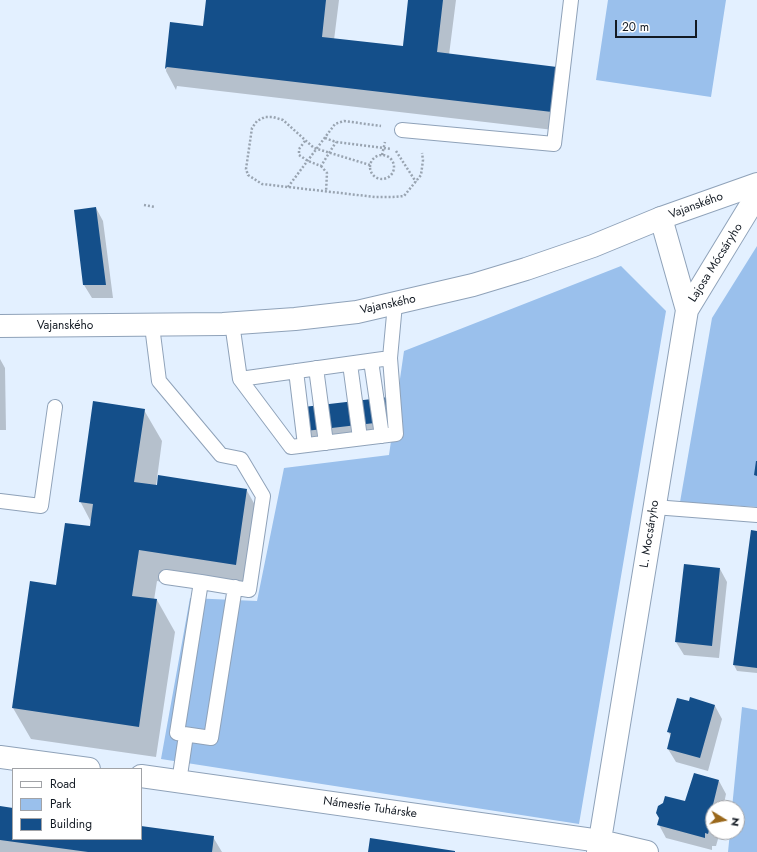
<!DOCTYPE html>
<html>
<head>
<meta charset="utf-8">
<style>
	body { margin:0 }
	#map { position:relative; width:757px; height:852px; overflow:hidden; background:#e3f0ff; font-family:Jost,sans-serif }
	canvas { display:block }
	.legend { position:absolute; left:12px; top:768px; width:130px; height:72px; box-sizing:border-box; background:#fff; border:1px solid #a1a3a7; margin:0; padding:5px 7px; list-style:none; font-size:12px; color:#131a23 }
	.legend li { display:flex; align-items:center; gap:8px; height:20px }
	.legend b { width:20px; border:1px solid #a1a3a7 }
	.north { position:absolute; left:705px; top:800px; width:40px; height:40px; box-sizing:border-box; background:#fff; border:1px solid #a1a3a7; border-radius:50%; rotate:100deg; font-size:11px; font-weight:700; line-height:16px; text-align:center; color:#131a23 }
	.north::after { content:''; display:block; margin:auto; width:14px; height:18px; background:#9a681b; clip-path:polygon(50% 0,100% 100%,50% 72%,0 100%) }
	.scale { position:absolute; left:615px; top:20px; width:82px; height:18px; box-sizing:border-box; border:2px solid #131a23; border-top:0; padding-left:5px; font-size:12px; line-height:14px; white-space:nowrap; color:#131a23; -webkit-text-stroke:3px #fff; paint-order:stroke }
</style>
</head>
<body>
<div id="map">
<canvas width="757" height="852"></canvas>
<ul class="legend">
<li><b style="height:5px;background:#fff"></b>Road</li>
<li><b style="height:11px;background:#9ac0ec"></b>Park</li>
<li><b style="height:11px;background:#144f8a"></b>Building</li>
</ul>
<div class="north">N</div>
<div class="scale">20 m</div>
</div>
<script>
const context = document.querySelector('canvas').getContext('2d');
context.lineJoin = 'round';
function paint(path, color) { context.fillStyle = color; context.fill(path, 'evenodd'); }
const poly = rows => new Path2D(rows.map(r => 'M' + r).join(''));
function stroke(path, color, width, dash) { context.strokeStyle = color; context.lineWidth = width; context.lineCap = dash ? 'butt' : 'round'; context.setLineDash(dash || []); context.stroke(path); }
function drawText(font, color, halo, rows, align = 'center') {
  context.font = font + ' Jost,sans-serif'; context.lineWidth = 4; context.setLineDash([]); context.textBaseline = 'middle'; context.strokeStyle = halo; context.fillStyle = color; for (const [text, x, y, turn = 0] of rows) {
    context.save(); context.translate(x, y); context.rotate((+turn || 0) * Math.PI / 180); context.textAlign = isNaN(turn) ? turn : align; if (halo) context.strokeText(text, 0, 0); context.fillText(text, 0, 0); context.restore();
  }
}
const green = poly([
	[608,0,726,0,711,97,596,80],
	[757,246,757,507,680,502,712,318],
	[621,266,666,311,579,824,161,759,190,598,257,601,284,468,389,455,404,351],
	[742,707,757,710,757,852,728,852,730,832,737,832,737,808,732,808]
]);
const shadow = poly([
	[207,0,339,0,334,40,403,47,409,0,456,0,449,55,556,68,562,131,177,86,176,90,166,71,171,23,203,27],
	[96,208,103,221,113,298,92,298,84,285],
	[0,359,5,368,6,430,0,430],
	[389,398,395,428,302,438,296,409],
	[144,410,162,441,156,486,246,489,264,521,253,595,157,581,154,600,157,600,175,632,156,757,31,739,13,708,57,586,91,527,91,522,80,501],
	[757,532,757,673,737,671,734,665],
	[720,569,727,582,719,658,684,655,676,642],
	[689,702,715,706,722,719,708,771,676,762,668,749,671,737,668,731],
	[719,781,726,794,723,808,713,808,713,832,720,832,716,846,712,846,712,850,666,838,659,825,686,803],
	[0,807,13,809,13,839,141,839,141,827,213,837,222,852,0,852]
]);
const building = poly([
	[206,0,326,0,322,37,403,46,408,0,443,0,437,52,557,67,552,112,167,67,165,69,170,22,203,26],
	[96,207,106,285,83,285,74,210],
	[389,397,392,421,297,432,295,408],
	[93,401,145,409,134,482,157,485,158,475,247,489,236,565,139,550,132,596,157,599,139,727,12,708,30,581,56,585,65,523,90,526,93,504,79,502],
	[756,461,757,461,757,476,754,475],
	[751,530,757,531,757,668,733,665],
	[684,564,720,568,712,646,675,642],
	[690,697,715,705,700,758,667,749,671,733,667,732,677,698,689,701],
	[694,773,719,780,711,813,713,813,713,817,708,834,705,833,705,838,657,825,659,818,656,813,658,806,663,803,665,796,685,801],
	[0,806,13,808,13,839,141,839,141,826,214,836,212,852,88,852,0,840],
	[370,838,455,851,455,852,368,852]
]);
const path = poly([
	[325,138,336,142,391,149],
	[305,141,299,149,299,155,308,161,321,166,336,142],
	[396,151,416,182],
	[382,155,385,142],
	'370 167a12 12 0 1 1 24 0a12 12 0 1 1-24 0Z',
	[370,165,314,148,283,120,273,117,265,117,257,121,252,128,246,169,248,175,262,184,375,197,393,197,404,196,421,175,423,160,422,153],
	[321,166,327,173,326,192],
	[288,187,335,124,344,121,381,126],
	[144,205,155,207]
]);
const lane = poly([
	[402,130,554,144,571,0],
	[232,323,240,379,390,358,395,304],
	[152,326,159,381,221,455,241,459,263,496,249,590,201,582,177,733,211,738,235,587],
	[371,361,382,436],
	[350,364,360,438],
	[316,368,326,443],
	[296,371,305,445],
	[240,379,291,447,396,434,390,358],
	[0,501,41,506,55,407],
	[654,507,757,515],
	[166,577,201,582],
	[179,782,186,735]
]);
const street = poly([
	[687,310,757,195],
	[0,757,89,769],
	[141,776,600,841,647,852],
	[598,852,687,310,661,218]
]);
const secondary = poly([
	[0,326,223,324,295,319,357,312,473,285,526,269,593,246,661,218,757,184]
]);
const streetNames = [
	["Vajanského",696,206,-20],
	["Lajosa Mócsáryho",716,263,-58],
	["Vajanského",388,305,-12],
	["Vajanského",65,326],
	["L. Mocsáryho",650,534,-81],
	["Námestie Tuhárske",370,808,8]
];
paint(green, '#9ac0ec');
paint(shadow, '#0003');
paint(building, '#144f8a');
stroke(lane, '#8fa2b9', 16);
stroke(street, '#8fa2b9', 24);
stroke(secondary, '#8fa2b9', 24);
stroke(path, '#99a4b1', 2.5, [2, 2]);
stroke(lane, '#fff', 14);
stroke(street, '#fff', 22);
stroke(secondary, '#fff', 22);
drawText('12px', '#131a23', '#fff', streetNames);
</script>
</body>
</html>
